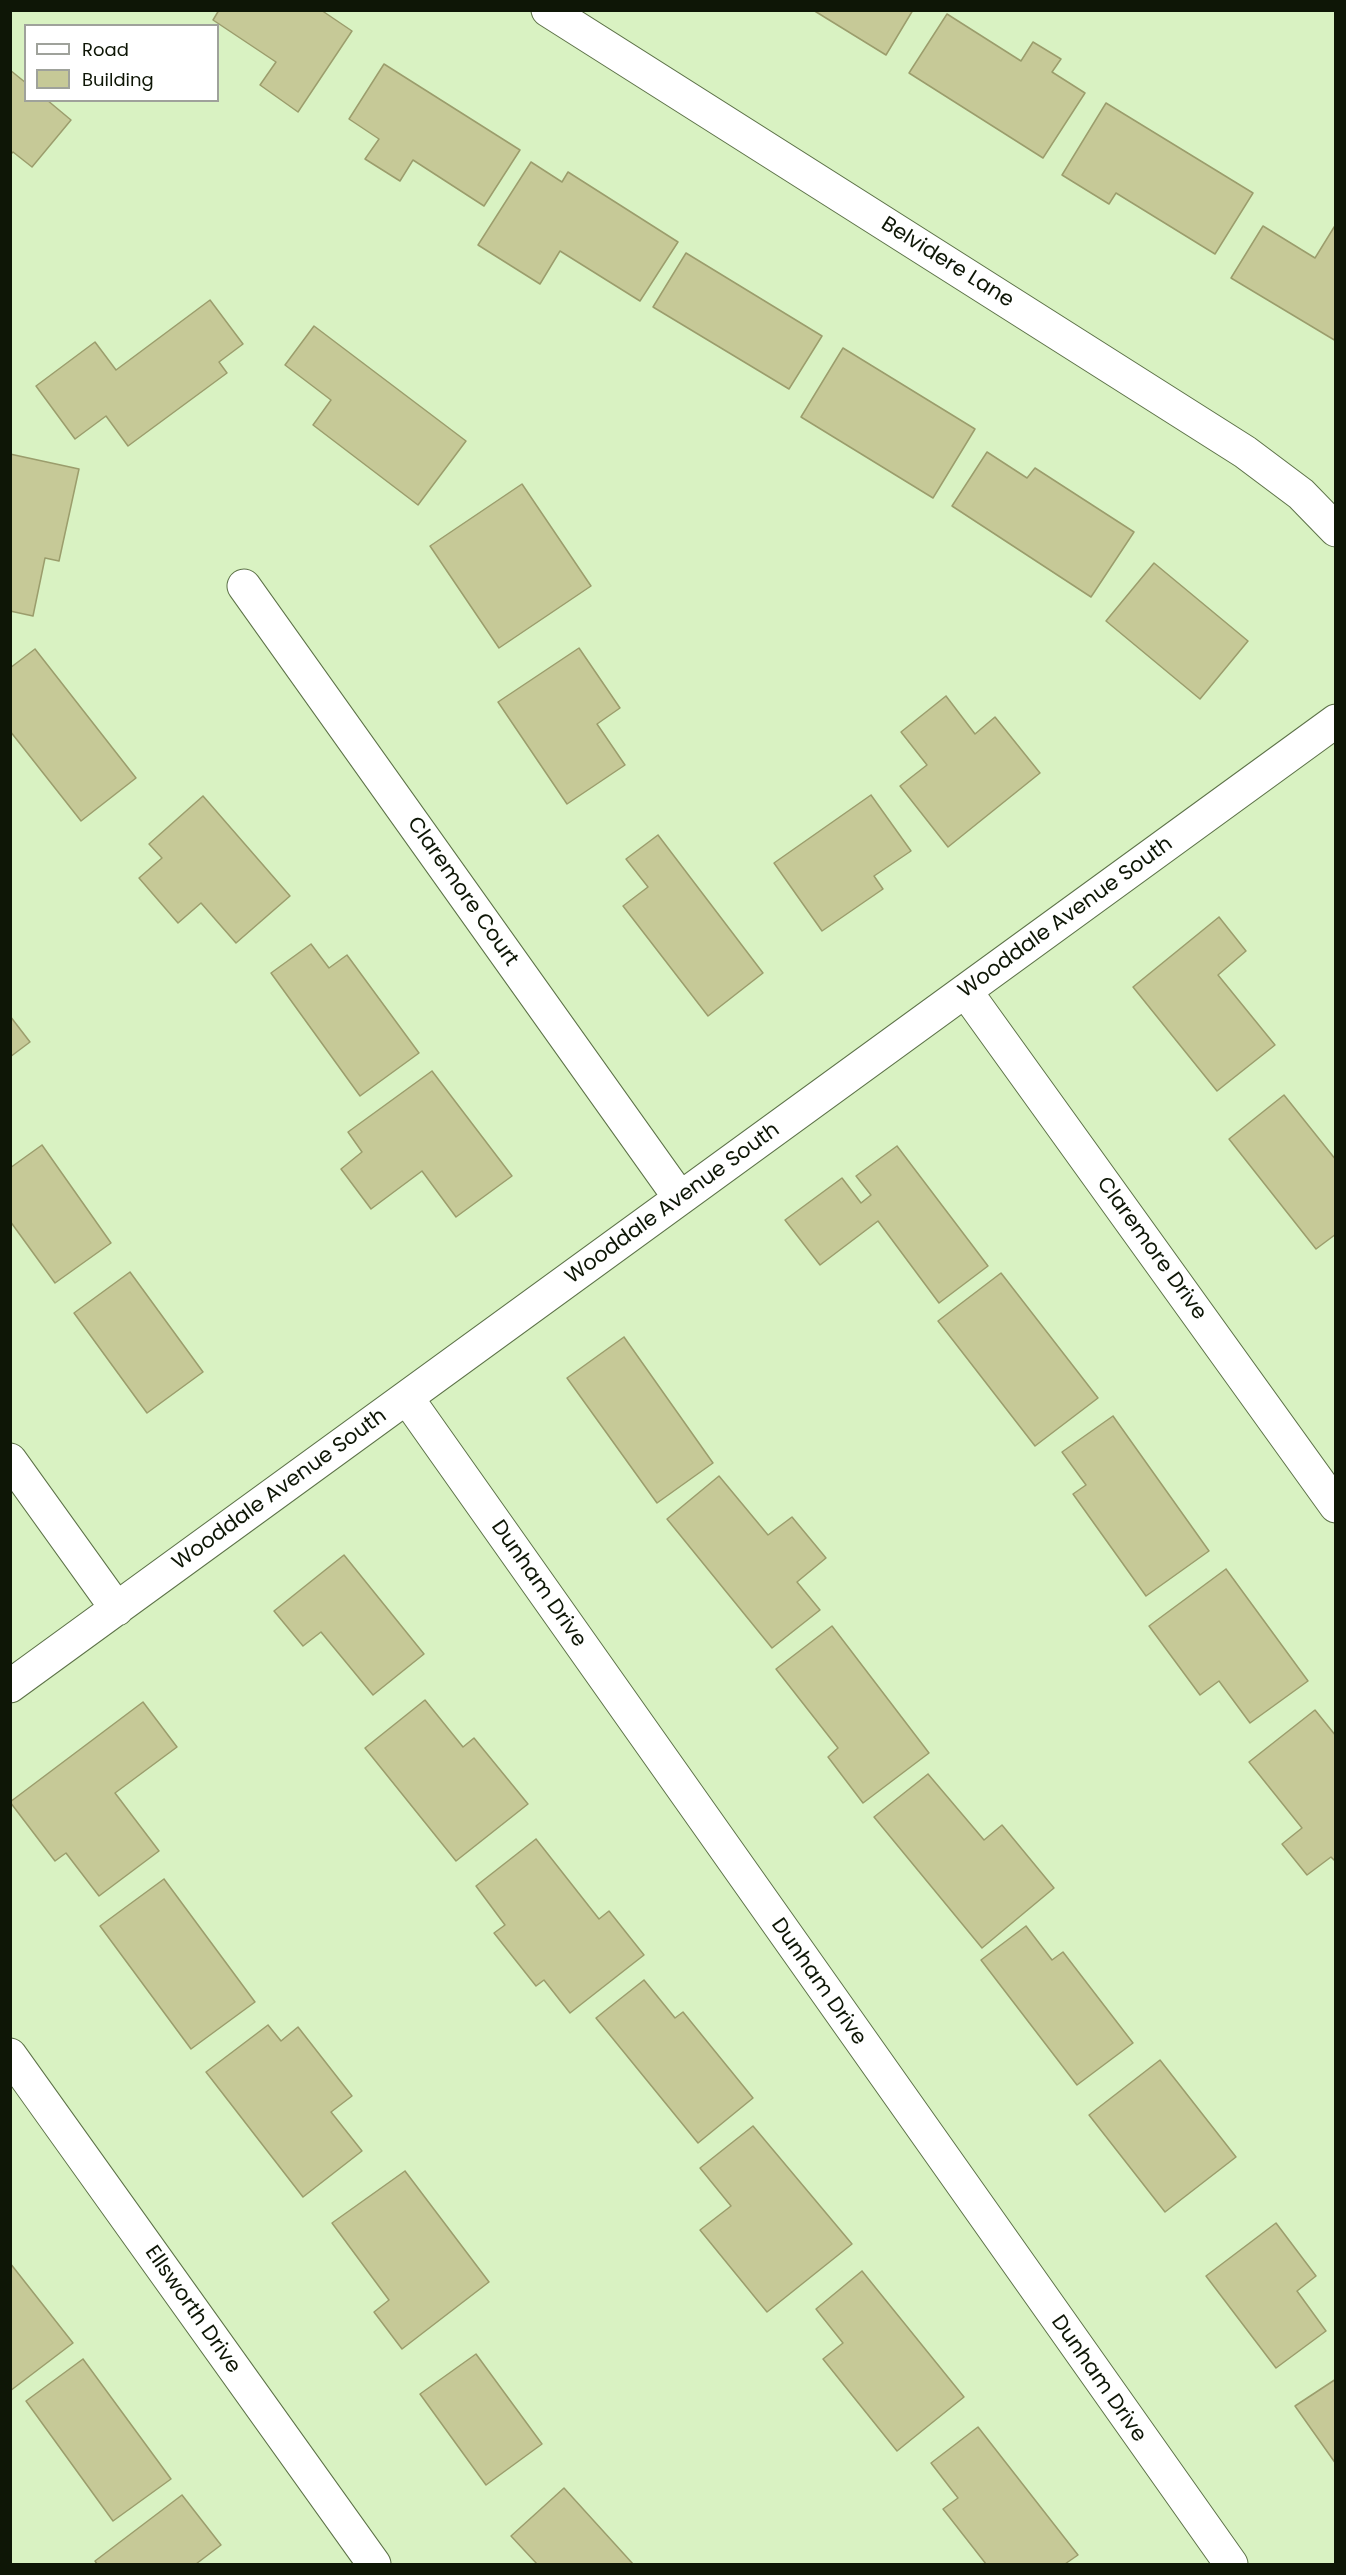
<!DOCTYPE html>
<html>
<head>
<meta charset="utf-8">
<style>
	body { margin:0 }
	#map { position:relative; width:1346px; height:2575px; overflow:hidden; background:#d9f2c2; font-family:Poppins,sans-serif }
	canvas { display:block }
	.frame { position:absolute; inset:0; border:12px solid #0e1606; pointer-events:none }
	.legend { position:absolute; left:24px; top:24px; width:195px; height:78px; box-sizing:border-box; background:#fff; border:2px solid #9fa29b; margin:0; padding:8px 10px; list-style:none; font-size:18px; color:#0e1606 }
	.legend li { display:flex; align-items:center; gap:12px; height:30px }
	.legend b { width:30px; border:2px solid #9fa29b }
</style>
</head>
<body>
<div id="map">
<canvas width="1346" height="2575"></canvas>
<div class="frame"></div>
<ul class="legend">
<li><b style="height:8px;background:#fff"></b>Road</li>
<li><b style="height:16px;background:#c6c997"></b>Building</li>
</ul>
</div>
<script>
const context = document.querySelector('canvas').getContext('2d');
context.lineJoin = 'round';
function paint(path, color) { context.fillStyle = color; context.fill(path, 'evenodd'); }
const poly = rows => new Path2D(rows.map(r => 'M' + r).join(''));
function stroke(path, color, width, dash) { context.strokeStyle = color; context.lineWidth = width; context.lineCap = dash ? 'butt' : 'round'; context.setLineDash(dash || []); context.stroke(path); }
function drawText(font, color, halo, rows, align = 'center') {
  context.font = font + ' Poppins,sans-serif'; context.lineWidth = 6; context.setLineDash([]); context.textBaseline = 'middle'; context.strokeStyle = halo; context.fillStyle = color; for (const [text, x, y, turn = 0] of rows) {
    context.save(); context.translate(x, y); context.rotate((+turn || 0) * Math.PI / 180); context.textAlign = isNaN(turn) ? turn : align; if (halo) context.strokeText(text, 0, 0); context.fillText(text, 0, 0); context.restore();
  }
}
const building = poly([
	[219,10,321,10,352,31,298,112,260,85,276,62,213,20,219,10],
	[813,10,913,10,886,55,813,10],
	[947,14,1021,61,1033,42,1061,59,1052,72,1085,93,1043,158,909,73,947,14],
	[384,64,520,150,484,206,413,160,400,181,365,159,379,139,349,119,384,64],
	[10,70,26,83,26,100,47,100,71,120,32,167,13,152,10,155,10,70],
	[1106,103,1253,193,1215,254,1116,193,1109,204,1062,175,1106,103],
	[531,162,562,182,568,172,678,242,640,301,560,251,540,284,478,245,531,162],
	[1336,224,1336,341,1231,278,1263,226,1315,258,1336,224],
	[686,253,822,336,789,389,653,307,686,253],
	[210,300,243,344,219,362,227,373,128,446,106,416,75,439,36,386,95,342,116,370,210,300],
	[314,326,466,441,418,505,313,425,331,400,285,365,314,326],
	[843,348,975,429,933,498,801,417,843,348],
	[987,452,1027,478,1035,468,1134,532,1091,597,952,506,987,452],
	[10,454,79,469,59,561,45,558,33,616,10,611,10,454],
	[522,484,591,586,499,648,430,546,522,484],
	[1154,563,1248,641,1200,699,1106,621,1154,563],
	[579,648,620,708,597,724,625,765,567,804,498,702,579,648],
	[35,649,136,778,81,821,10,731,10,668,35,649],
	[946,696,975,734,995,717,1040,773,948,847,900,786,927,765,901,732,946,696],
	[871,795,911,851,874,876,883,889,822,931,774,863,871,795],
	[203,796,290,896,236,943,201,903,178,923,139,878,162,858,149,844,203,796],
	[658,835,763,973,708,1016,623,906,648,887,626,859,658,835],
	[1219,917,1246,951,1218,975,1275,1045,1217,1091,1133,987,1219,917],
	[311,944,329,968,347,955,419,1053,360,1096,271,973,311,944],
	[10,1016,30,1042,10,1057,10,1016],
	[432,1071,512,1176,456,1217,422,1171,371,1209,341,1169,362,1152,348,1132,432,1071],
	[1284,1095,1336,1160,1336,1234,1316,1249,1229,1139,1284,1095],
	[42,1145,111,1243,55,1283,10,1221,10,1168,42,1145],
	[897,1146,988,1266,939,1303,878,1221,820,1265,785,1220,842,1178,861,1203,871,1195,856,1176,897,1146],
	[130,1272,203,1372,147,1413,74,1313,130,1272],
	[1001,1273,1098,1398,1035,1446,938,1321,1001,1273],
	[624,1337,713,1463,657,1503,567,1378,624,1337],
	[1113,1416,1209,1551,1146,1596,1073,1494,1086,1485,1062,1452,1113,1416],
	[719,1476,768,1535,792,1517,826,1558,797,1582,820,1610,772,1648,667,1519,719,1476],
	[344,1555,424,1654,373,1695,321,1632,303,1646,274,1611,344,1555],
	[1226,1569,1308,1681,1250,1723,1219,1681,1200,1695,1149,1626,1226,1569],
	[832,1626,929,1753,863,1803,828,1757,838,1748,776,1669,832,1626],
	[425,1700,463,1747,474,1738,528,1804,456,1861,365,1748,425,1700],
	[143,1702,177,1747,115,1793,159,1851,99,1896,66,1853,55,1861,10,1802,143,1702],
	[1315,1710,1336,1736,1336,1862,1331,1857,1307,1875,1282,1844,1302,1828,1249,1762,1315,1710],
	[928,1774,984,1840,1002,1825,1054,1888,982,1948,874,1817,928,1774],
	[536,1839,599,1919,609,1911,644,1955,570,2013,544,1980,536,1986,494,1933,505,1925,476,1886,536,1839],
	[164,1879,255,2002,191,2049,100,1926,164,1879],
	[1026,1926,1052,1960,1063,1952,1133,2043,1077,2085,981,1960,1026,1926],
	[644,1980,675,2018,683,2012,753,2098,698,2143,596,2018,644,1980],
	[268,2025,281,2041,298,2027,352,2096,331,2112,362,2151,303,2197,206,2072,268,2025],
	[1160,2060,1236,2157,1165,2212,1089,2115,1160,2060],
	[753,2126,852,2244,767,2312,700,2230,731,2206,700,2168,753,2126],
	[405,2171,489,2282,402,2349,374,2312,389,2300,332,2223,405,2171],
	[1276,2223,1316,2276,1297,2291,1326,2331,1276,2368,1206,2276,1276,2223],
	[10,2263,73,2343,10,2391,10,2263],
	[862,2271,964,2397,897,2451,823,2359,843,2343,816,2309,862,2271],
	[476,2354,542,2444,486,2485,420,2394,476,2354],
	[83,2359,171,2479,113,2521,26,2401,83,2359],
	[1336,2379,1336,2464,1295,2406,1336,2379],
	[978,2427,1078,2555,1065,2564,986,2564,943,2509,958,2498,931,2463,978,2427],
	[564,2488,633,2564,537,2564,511,2536,564,2488],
	[182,2495,221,2545,196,2564,97,2564,95,2561,182,2495]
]);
const street = poly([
	[548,10,1245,452,1301,494,1336,530],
	[244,586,680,1198],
	[966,992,1336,1506],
	[407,1398,1231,2564],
	[10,1460,117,1609],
	[10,1686,1336,721],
	[10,2055,374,2564]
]);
const streetNames = [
	["Belvidere Lane",947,263,32],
	["Claremore Court",462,892,55],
	["Wooddale Avenue South",1066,918,-36],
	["Wooddale Avenue South",673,1204,-36],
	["Claremore Drive",1151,1249,54],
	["Wooddale Avenue South",280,1490,-36],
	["Dunham Drive",538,1584,55],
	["Dunham Drive",818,1982,55],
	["Ellsworth Drive",192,2310,55],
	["Dunham Drive",1098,2379,55]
];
paint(building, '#c6c997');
stroke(building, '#9b9d6c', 1.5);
stroke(street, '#5d7248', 35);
stroke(street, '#fff', 33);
drawText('21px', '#0e1606', '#fff', streetNames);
</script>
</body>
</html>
